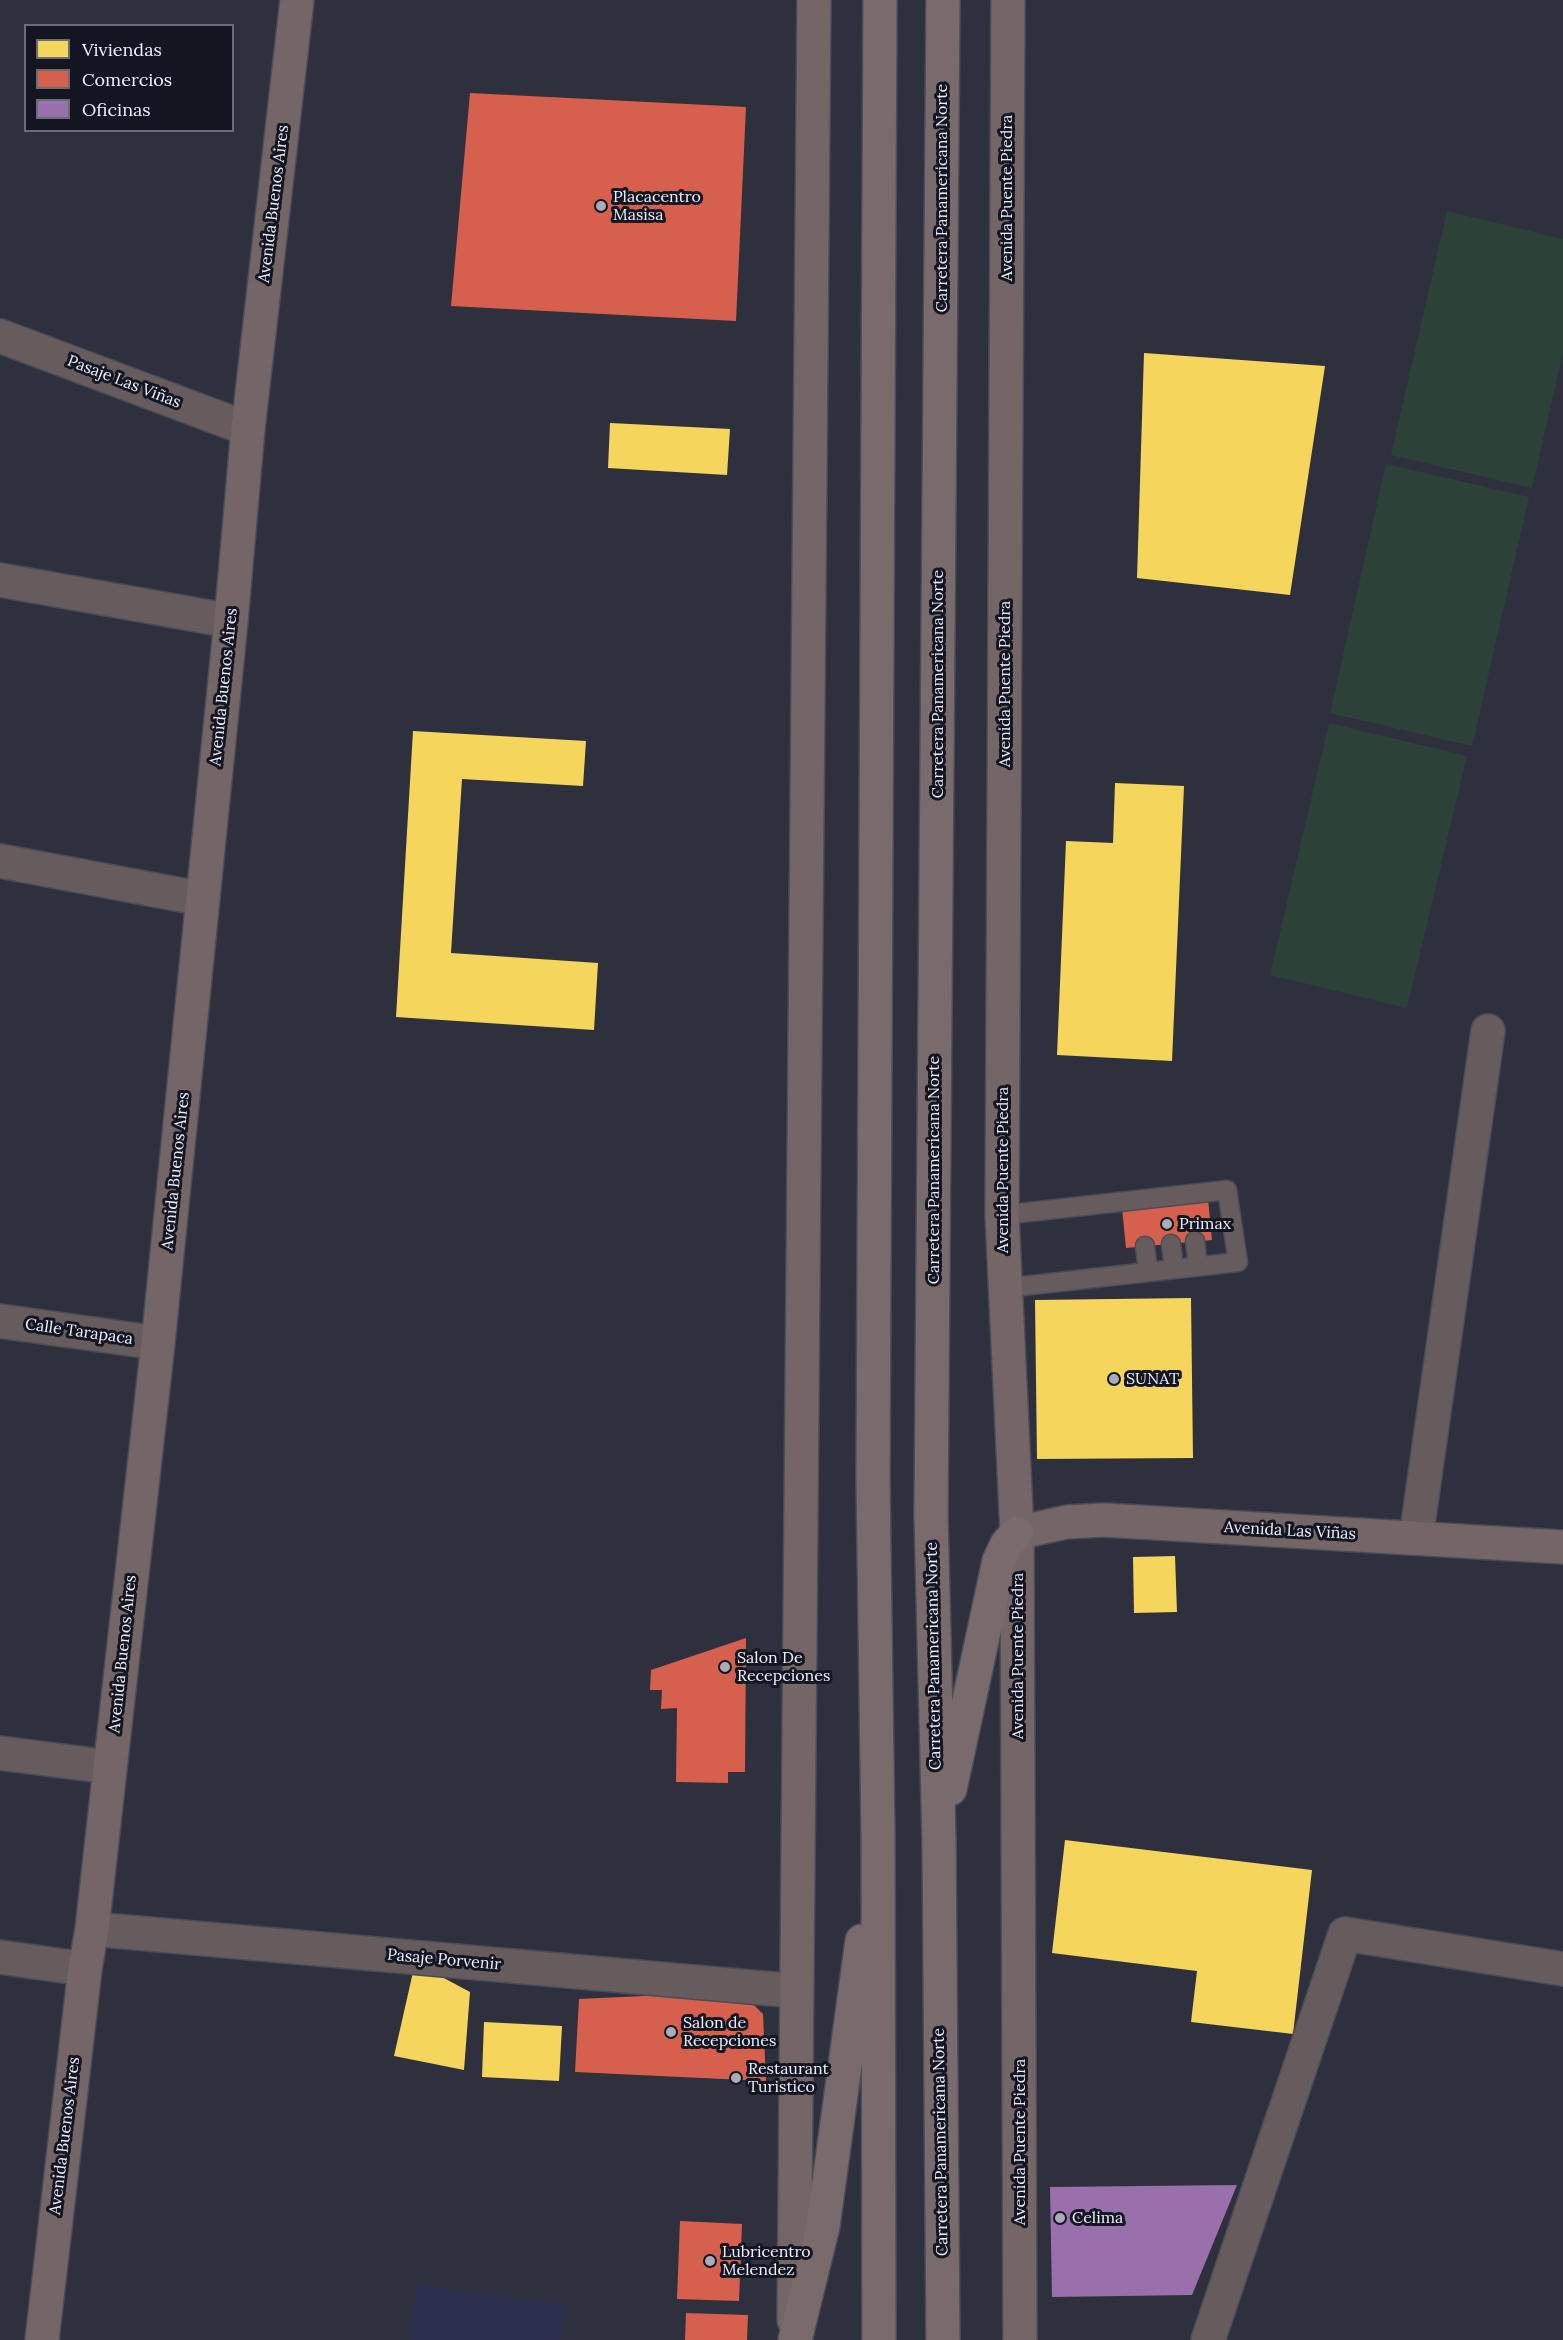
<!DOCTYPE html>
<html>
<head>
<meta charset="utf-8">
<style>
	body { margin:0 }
	#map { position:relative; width:1563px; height:2340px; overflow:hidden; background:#2e303e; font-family:Lora,serif }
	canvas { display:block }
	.legend { position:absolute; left:24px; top:24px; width:210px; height:108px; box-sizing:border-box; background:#131520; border:2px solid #6a6c78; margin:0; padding:8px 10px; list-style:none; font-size:18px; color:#eceffd }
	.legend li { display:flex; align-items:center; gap:12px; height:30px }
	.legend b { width:30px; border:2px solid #6a6c78 }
</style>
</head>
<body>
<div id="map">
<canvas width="1563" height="2340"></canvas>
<ul class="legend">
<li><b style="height:16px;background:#f6d55c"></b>Viviendas</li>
<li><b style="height:16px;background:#d6604d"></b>Comercios</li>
<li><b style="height:16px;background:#9970ab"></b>Oficinas</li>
</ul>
</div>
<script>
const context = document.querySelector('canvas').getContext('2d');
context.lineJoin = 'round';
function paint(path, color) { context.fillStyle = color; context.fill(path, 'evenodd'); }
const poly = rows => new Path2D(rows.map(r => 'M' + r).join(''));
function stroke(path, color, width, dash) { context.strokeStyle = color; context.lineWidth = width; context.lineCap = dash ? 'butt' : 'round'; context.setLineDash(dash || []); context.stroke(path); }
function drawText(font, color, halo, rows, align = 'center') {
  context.font = font + ' Lora,serif'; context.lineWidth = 6; context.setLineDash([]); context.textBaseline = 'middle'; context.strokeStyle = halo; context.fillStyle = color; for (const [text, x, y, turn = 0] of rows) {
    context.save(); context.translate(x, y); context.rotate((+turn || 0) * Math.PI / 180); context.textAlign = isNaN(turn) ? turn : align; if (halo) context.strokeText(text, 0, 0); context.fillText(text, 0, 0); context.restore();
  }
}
const built = poly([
	[417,2284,565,2305,560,2340,409,2340]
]);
const green = poly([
	[1447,211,1563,239,1563,352,1532,488,1391,455],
	[1386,464,1529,497,1472,746,1330,713],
	[1329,723,1467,756,1407,1008,1270,975]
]);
const homes = poly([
	[1144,353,1325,366,1290,595,1137,578],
	[610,423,730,429,727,475,608,468],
	[413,731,586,741,583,786,462,779,451,953,598,963,594,1030,396,1017],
	[1115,783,1184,786,1172,1061,1057,1055,1066,841,1113,843],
	[1191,1298,1193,1458,1037,1459,1035,1300],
	[1175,1556,1177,1612,1134,1613,1133,1557],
	[1065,1840,1312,1870,1293,2034,1191,2022,1197,1971,1052,1953],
	[413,1972,442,1977,470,1992,464,2070,394,2056],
	[484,2022,562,2026,559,2081,482,2077]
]);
const shops = poly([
	[470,93,746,107,736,321,451,306],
	[1208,1199,1212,1240,1126,1248,1122,1208],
	[746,1638,745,1772,728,1772,728,1783,676,1782,677,1708,661,1709,662,1690,650,1690,651,1670],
	[665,1995,751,2002,763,2014,766,2081,575,2072,579,1999],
	[680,2221,742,2224,739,2301,677,2299],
	[686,2313,748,2315,747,2340,685,2340]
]);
const offices = poly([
	[1237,2185,1192,2295,1052,2297,1050,2187]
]);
const lane = poly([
	[1002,1215,1227,1190,1238,1262,1005,1288],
	[1195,1241,1198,1266],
	[1171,1244,1174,1269],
	[1145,1246,1148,1272]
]);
const street = poly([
	[0,336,248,429],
	[0,580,231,621],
	[0,861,203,899],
	[0,1321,158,1343],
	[1416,1538,1488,1031],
	[0,1753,110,1767],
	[92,1929,796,1991],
	[0,1957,85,1969],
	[1208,2340,1345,1934,1563,1969]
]);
const secondary = poly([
	[1008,0,1002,1215,1017,1533,1020,2340],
	[1017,1533,1067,1522,1104,1520,1563,1547],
	[794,2320,814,0],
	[42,2340,85,1969,92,1929,158,1343,231,621,248,429,297,0]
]);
const highway = poly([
	[950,1789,999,1561,1007,1544,1017,1533],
	[795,2340,823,2226,862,1941],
	[879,2340,878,1835,873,1478,880,0],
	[943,2340,939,1840,931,1515,943,0]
]);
const markers = [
	[601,206,6,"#aaacba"],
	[1167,1224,6,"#aaacba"],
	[1114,1379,6,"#aaacba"],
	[725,1667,6,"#aaacba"],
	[671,2032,6,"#aaacba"],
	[736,2078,6,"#aaacba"],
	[1060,2218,6,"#aaacba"],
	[710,2261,6,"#aaacba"]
];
const poiNames = [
	["Placacentro",613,197],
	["Masisa",613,215],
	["Primax",1179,1224],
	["SUNAT",1126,1379],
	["Salon De",737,1658],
	["Recepciones",737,1676],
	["Salon de",683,2023],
	["Recepciones",683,2041],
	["Restaurant",748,2069],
	["Turistico",748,2087],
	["Celima",1072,2218],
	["Lubricentro",722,2252],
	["Melendez",722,2270]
];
const streetNames = [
	["Carretera Panamericana Norte",942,198,-90],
	["Avenida Puente Piedra",1007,198,-90],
	["Avenida Buenos Aires",274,204,-83],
	["Pasaje Las Viñas",124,382,21],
	["Carretera Panamericana Norte",938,684,-90],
	["Avenida Puente Piedra",1005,684,-90],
	["Avenida Buenos Aires",224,687,-84],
	["Carretera Panamericana Norte",934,1170,-90],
	["Avenida Puente Piedra",1003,1170,-90],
	["Avenida Buenos Aires",176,1171,-84],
	["Calle Tarapaca",79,1332,8],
	["Avenida Las Viñas",1290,1531,3],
	["Avenida Buenos Aires",123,1654,-84],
	["Carretera Panamericana Norte",934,1656,-91],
	["Avenida Puente Piedra",1018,1656,-90],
	["Pasaje Porvenir",444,1960,5],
	["Avenida Buenos Aires",65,2136,-83],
	["Carretera Panamericana Norte",941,2142,-91],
	["Avenida Puente Piedra",1020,2142,-90]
];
paint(built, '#2b2f4d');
paint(green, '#2c4239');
paint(homes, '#f6d55c');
paint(shops, '#d6604d');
paint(offices, '#9970ab');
stroke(lane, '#4a4c57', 21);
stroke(street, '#4a4c57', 36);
stroke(secondary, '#4a4c57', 36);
stroke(highway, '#4a4c57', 36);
stroke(lane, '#675c5d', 18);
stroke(street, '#675c5d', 33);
stroke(secondary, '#746666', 33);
stroke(highway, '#796b6c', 33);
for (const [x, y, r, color] of markers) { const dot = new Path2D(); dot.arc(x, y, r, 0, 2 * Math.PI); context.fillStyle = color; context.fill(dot); stroke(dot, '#131520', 2); }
drawText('16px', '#eceffd', '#131520', poiNames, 'left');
drawText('16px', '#eceffd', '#131520', streetNames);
</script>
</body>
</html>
